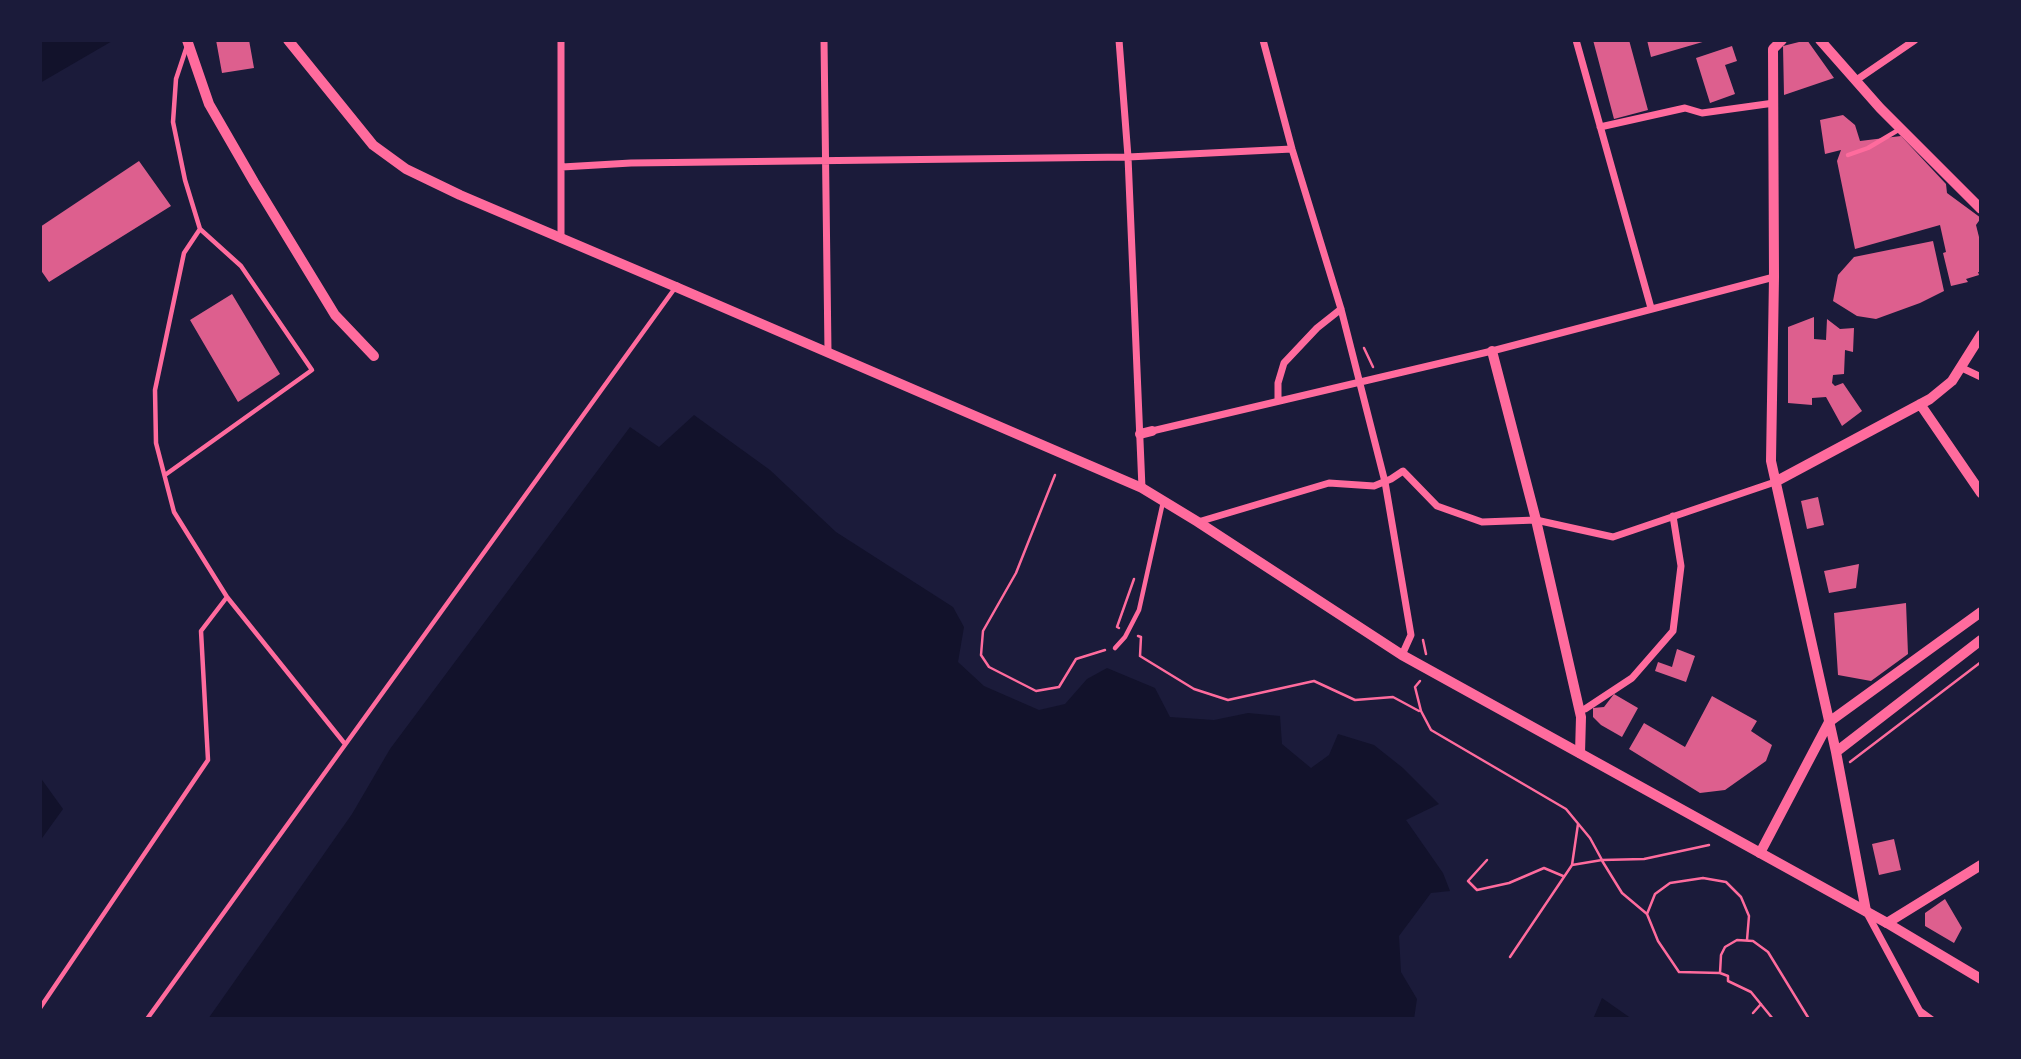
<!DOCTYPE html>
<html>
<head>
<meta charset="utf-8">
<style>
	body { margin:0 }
	#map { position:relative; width:2021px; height:1059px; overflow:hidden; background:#1b1b3a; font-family:"Exo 2",sans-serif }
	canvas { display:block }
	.frame { position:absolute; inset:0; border:42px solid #1b1b3a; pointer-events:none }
</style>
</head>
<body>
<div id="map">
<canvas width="2021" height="1059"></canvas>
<div class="frame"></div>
</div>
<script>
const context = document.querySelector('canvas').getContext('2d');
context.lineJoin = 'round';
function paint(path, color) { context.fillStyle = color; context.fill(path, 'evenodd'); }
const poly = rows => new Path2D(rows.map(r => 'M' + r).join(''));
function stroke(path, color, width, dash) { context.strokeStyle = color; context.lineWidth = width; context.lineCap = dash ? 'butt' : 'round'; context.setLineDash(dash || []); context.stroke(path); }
const water = poly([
	[40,40,114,40,40,83],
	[694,415,770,470,836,532,953,607,964,627,958,662,984,686,1039,710,1065,704,1087,679,1107,668,1155,688,1170,717,1214,720,1248,713,1280,716,1282,744,1311,768,1329,755,1338,734,1374,745,1403,768,1439,804,1406,820,1443,873,1450,891,1431,893,1399,936,1401,972,1417,999,1414,1019,208,1019,352,814,390,749,630,427,659,447],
	[40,777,63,809,40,841],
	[1602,998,1632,1019,1593,1019]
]);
const building = poly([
	[216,40,249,40,254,68,222,73],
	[1593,40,1629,40,1648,110,1614,119],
	[1647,40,1706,40,1706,41,1651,57],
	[1807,40,1834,78,1784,95,1783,46],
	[1732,46,1737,61,1725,65,1735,94,1710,103,1696,58],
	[1843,115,1855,125,1860,141,1901,136,1946,184,1947,193,1981,218,1976,225,1979,237,1981,235,1981,272,1978,272,1979,275,1966,279,1968,282,1951,286,1943,253,1946,252,1940,225,1855,249,1837,161,1841,150,1825,154,1820,120],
	[139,161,171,206,49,282,40,269,40,227],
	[1933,241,1944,291,1920,303,1876,319,1857,316,1833,301,1838,275,1854,257],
	[232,294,280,374,238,402,190,320],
	[1814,317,1814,339,1826,340,1827,319,1840,329,1854,328,1853,352,1845,350,1844,374,1833,375,1832,383,1835,386,1843,383,1862,411,1842,426,1826,397,1812,398,1812,405,1788,403,1788,327],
	[1818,497,1824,525,1807,529,1801,501],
	[1859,564,1856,588,1829,593,1824,571],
	[1906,603,1908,654,1871,681,1838,675,1834,613],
	[1677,649,1695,656,1686,682,1655,671,1658,662,1672,667],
	[1614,694,1638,708,1622,737,1601,725,1593,717,1593,708,1604,707],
	[1712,696,1757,721,1751,731,1772,745,1766,761,1725,790,1700,793,1629,749,1644,723,1685,747],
	[1894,839,1901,870,1879,875,1872,844],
	[1945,899,1962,928,1954,943,1925,926,1925,913]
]);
const path = poly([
	[1364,348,1373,367],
	[1055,475,1016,573,983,631,981,655,989,667,1036,691,1059,687,1076,659,1105,650],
	[1119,628,1117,627,1134,579],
	[1138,636,1141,637,1140,656,1194,689,1228,700,1314,681,1355,700,1393,697,1419,711],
	[1423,640,1426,654],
	[1420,681,1415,687,1421,711,1431,730,1566,809,1590,838,1602,860,1644,859,1709,845],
	[1850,762,1981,662],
	[1601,859,1622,893,1647,914,1658,941,1679,972,1720,973,1728,976,1728,981,1751,992,1773,1019],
	[1487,860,1468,881,1477,890,1509,883,1544,868,1563,876],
	[1572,865,1578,824],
	[1647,914,1655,894,1670,883,1703,878,1726,882,1741,897,1749,916,1747,940],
	[1510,957,1572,865,1602,860],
	[1720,973,1721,955,1725,947,1737,940,1753,941,1768,952,1809,1019],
	[1753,1013,1761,1004]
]);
const service = poly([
	[1848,155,1868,148,1900,129],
	[165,475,312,370,241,266,200,229],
	[227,597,345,744],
	[1115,648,1125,637,1139,610,1163,502],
	[40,1008,208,760,201,631,227,597,174,512,156,443,155,390,184,253,200,229,185,180,173,122,176,79,187,46],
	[1922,1011,1933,1019],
	[147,1019,675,288]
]);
const minor = poly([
	[824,40,828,352],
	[1119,40,1128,157,1142,488],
	[1263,40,1292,149,1341,309,1385,482,1411,635,1402,655],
	[1576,40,1651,308],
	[1855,81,1915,40],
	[1600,127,1685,108,1702,113,1774,103],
	[562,167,631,163,1128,157,1292,149],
	[561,239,561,40],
	[1962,368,1981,377],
	[1278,401,1278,383,1284,363,1317,328,1341,309],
	[1152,431,1492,351,1774,277],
	[1198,522,1329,483,1374,486,1391,479,1403,471,1437,506,1482,522,1536,520,1613,537,1775,482],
	[1579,710,1585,709,1632,678,1673,631,1681,566,1673,516],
	[1868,915,1924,1019]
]);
const tertiary = poly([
	[187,40,209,104,254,182,335,315,374,356],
	[288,40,373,145,406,169,460,195,676,287],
	[1782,40,1773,49,1774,277,1771,461,1836,752,1866,911],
	[1492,351,1536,520,1581,717,1580,753],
	[1920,404,1981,493],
	[1140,434,1152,431],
	[1775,482,1930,399,1952,381,1981,335],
	[1836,752,1981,640],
	[1760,853,1829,722,1981,612],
	[1887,923,1981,865]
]);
const secondary = poly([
	[1820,40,1880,108,1981,209],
	[676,287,1142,488,1198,522,1402,655,1887,923,1981,979]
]);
paint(water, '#12122b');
paint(building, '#dd5f8e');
stroke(path, '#ff6b9d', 2.5);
stroke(service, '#ff6b9d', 4.5);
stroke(minor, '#ff6b9d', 7);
stroke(tertiary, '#ff6b9d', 10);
stroke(secondary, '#ff6b9d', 10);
</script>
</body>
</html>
